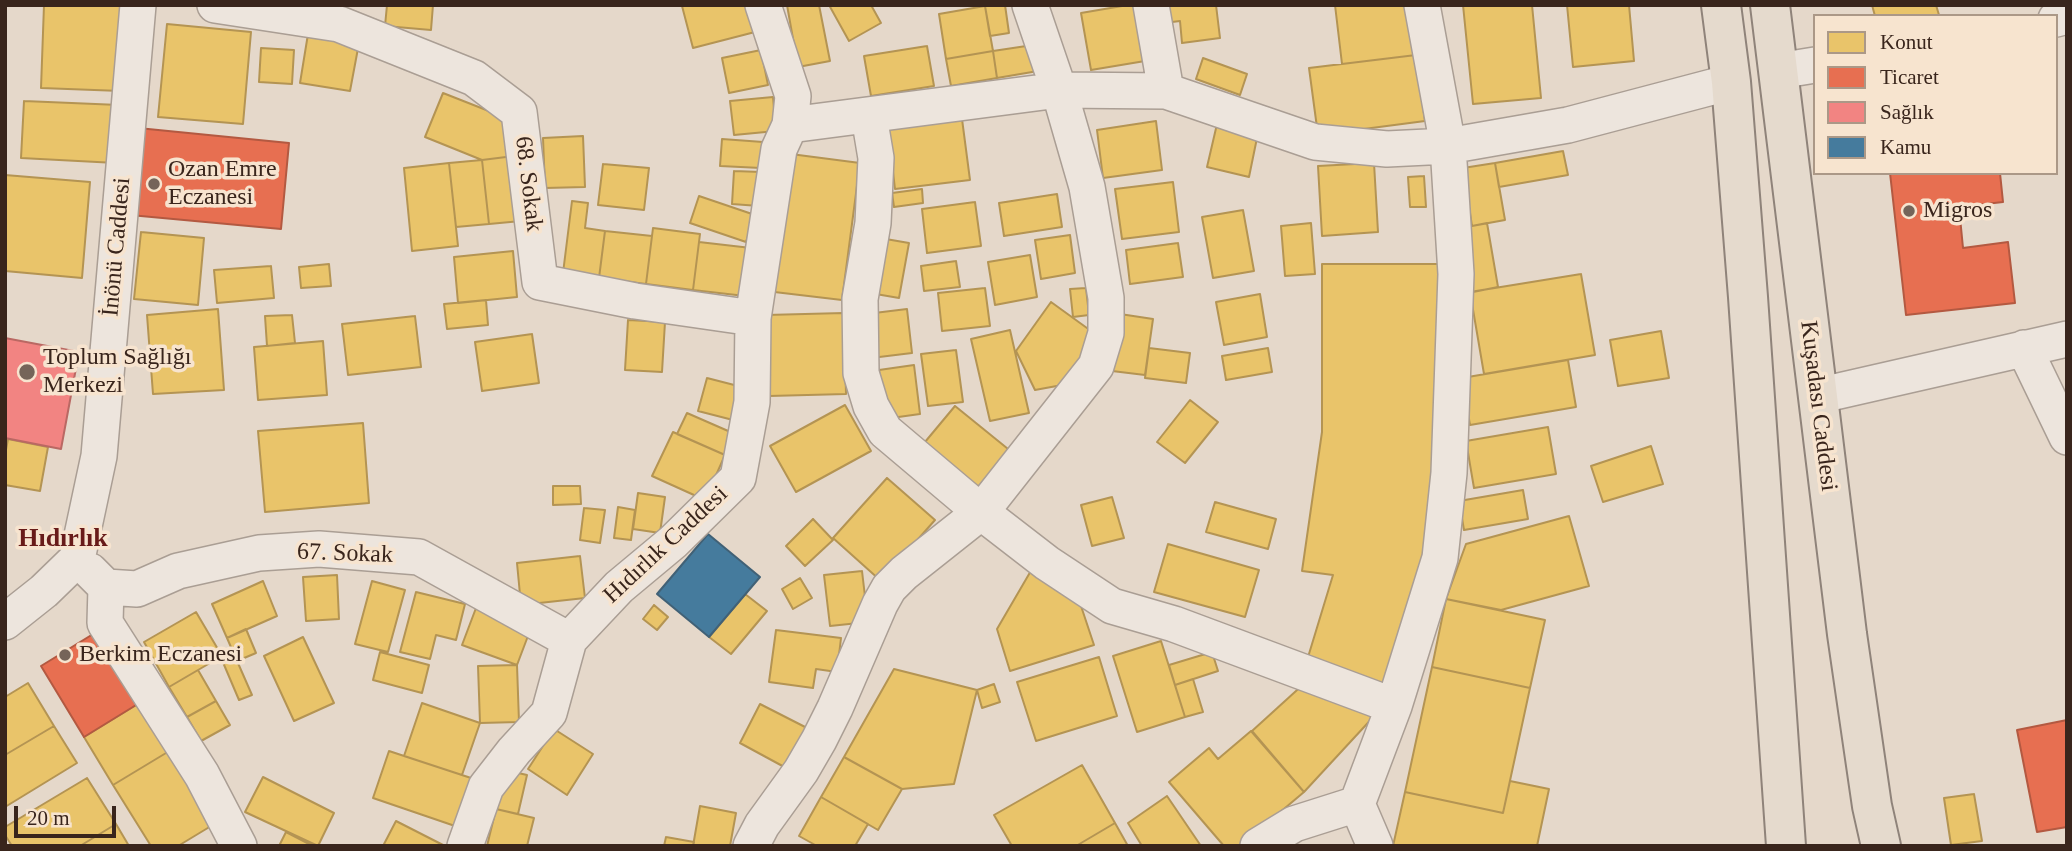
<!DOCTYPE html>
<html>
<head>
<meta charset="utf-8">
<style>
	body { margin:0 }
	#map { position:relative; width:2072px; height:851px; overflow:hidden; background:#e5d8ca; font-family:"Times New Roman",serif }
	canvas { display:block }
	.frame { position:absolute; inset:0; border:7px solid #39251c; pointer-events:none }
	.legend { position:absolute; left:1813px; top:14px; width:245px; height:161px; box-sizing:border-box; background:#f7e4cf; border:2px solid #ab9887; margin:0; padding:9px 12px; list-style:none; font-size:21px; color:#39251c }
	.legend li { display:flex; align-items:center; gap:14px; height:35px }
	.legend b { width:35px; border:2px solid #ab9887 }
	.scale { position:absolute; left:14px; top:806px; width:102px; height:32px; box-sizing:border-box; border:4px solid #39251c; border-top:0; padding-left:9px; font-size:21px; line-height:24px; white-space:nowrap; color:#39251c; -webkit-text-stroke:5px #f7e4cf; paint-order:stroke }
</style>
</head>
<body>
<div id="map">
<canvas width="2072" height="851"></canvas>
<div class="frame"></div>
<ul class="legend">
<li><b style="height:19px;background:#e9c46a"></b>Konut</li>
<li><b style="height:19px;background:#e76f51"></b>Ticaret</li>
<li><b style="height:19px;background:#f28482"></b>Sağlık</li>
<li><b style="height:19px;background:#457b9d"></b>Kamu</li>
</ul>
<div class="scale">20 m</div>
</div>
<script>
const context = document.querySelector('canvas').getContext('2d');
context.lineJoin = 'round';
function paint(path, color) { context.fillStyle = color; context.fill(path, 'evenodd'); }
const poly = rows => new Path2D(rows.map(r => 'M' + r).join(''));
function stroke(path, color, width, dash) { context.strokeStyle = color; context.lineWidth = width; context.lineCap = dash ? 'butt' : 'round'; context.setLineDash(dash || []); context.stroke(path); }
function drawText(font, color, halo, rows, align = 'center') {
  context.font = font + ' "Times New Roman",serif'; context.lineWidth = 7; context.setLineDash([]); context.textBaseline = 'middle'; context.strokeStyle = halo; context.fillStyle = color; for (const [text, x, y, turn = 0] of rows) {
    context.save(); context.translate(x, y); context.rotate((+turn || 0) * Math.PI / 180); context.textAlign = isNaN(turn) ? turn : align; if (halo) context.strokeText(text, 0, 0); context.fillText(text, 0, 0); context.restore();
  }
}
const homes = poly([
	[44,5,124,5,121,91,41,88,44,5],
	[387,5,433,5,431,30,385,26,387,5],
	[685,5,747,5,755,32,693,48,682,6,685,5],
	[787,5,819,5,830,61,798,67,787,5],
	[829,5,871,5,881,23,849,41,829,5],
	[1005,5,1009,33,990,36,985,6,1005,5],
	[1128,5,1136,5,1145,61,1091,70,1081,13,1128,5],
	[1161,5,1216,5,1220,38,1182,43,1180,21,1164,23,1161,5],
	[1335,5,1409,5,1416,55,1342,64,1335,5],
	[1463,5,1532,5,1541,98,1473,104,1463,5],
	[1567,5,1629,5,1634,61,1573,67,1567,5],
	[1872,5,1936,5,1939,15,1875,16,1872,5],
	[985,6,993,51,946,59,939,14,985,6],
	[167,24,251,32,243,124,158,117,167,24],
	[308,34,359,43,350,91,300,83,308,34],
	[1033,45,1038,71,997,78,993,51,1033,45],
	[927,46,934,86,871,96,864,56,927,46],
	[261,48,294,50,292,84,259,82,261,48],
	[761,50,768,85,729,93,722,58,761,50],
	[993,51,997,78,951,86,946,59,993,51],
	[1416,55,1425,121,1318,135,1309,68,1416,55],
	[1203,58,1247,74,1240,95,1196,79,1203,58],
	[443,93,504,117,514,156,482,160,425,137,443,93],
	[773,97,776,131,734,135,730,101,773,97],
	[24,101,119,105,116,163,21,158,24,101],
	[962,119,970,180,895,189,888,129,962,119],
	[1156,121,1162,170,1103,178,1097,130,1156,121],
	[1217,124,1258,133,1249,177,1207,167,1217,124],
	[583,136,585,187,545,188,543,138,583,136],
	[722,139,763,142,761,168,720,166,722,139],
	[1563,151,1568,175,1499,187,1495,163,1563,151],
	[783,153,860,163,842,300,766,291,783,153],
	[514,156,521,221,489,224,482,160,514,156],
	[482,160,489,224,456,227,449,163,482,160],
	[449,163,458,246,412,251,404,168,449,163],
	[1374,163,1378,232,1322,236,1318,166,1374,163],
	[1495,163,1505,220,1472,226,1463,168,1495,163],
	[603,164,649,168,644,210,598,205,603,164],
	[734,171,761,172,759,206,732,204,734,171],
	[5,175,90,182,82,278,5,271,5,175],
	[1424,176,1426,207,1410,207,1408,177,1424,176],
	[1173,182,1179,232,1122,239,1115,189,1173,182],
	[922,189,923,203,894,207,892,193,922,189],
	[1057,194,1062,227,1004,236,999,203,1057,194],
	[699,196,755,215,746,242,690,223,699,196],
	[572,201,588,203,585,228,605,231,599,278,563,273,572,201],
	[975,202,981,246,927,253,922,209,975,202],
	[1243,210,1254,271,1213,278,1202,217,1243,210],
	[1311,223,1315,274,1285,276,1281,226,1311,223],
	[1487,223,1498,287,1473,292,1462,228,1487,223],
	[653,228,700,234,693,290,646,284,653,228],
	[605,231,652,236,646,284,599,278,605,231],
	[141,232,204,238,198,305,134,299,141,232],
	[1070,235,1075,273,1041,279,1035,240,1070,235],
	[880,238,909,243,899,298,870,293,880,238],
	[699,242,751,248,745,296,693,290,699,242],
	[1178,243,1183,277,1130,284,1126,250,1178,243],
	[513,251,517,297,458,303,454,257,513,251],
	[1030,255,1037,297,995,305,988,262,1030,255],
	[956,261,960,287,924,291,921,266,956,261],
	[329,264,331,286,301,288,299,267,329,264],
	[1322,264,1441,264,1441,448,1426,554,1390,689,1305,667,1333,575,1302,571,1322,432,1322,264],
	[271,266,274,298,217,303,214,270,271,266],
	[1581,274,1595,355,1484,374,1470,292,1581,274],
	[985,288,990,326,942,331,938,293,985,288],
	[1086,288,1089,315,1073,317,1070,289,1086,288],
	[1260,294,1267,337,1224,345,1216,302,1260,294],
	[486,300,488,325,447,329,444,304,486,300],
	[1051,302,1098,336,1062,385,1035,390,1016,351,1051,302],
	[218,309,224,390,153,394,147,315,218,309],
	[907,309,912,353,871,358,866,314,907,309],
	[844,313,846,394,769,396,766,315,844,313],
	[1120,314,1153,319,1145,375,1112,371,1120,314],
	[292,315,295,343,267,346,265,316,292,315],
	[415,316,421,367,348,375,342,324,415,316],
	[628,320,665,322,662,372,625,370,628,320],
	[1010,330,1029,413,990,421,971,339,1010,330],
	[1661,331,1669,378,1618,386,1610,340,1661,331],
	[532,334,539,383,482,391,475,342,532,334],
	[323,341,327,395,258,400,254,347,323,341],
	[1149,348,1190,353,1186,383,1145,378,1149,348],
	[1268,348,1272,372,1226,380,1222,356,1268,348],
	[956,350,963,402,928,406,921,354,956,350],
	[1568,360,1576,407,1470,425,1462,378,1568,360],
	[914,365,920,414,884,419,879,370,914,365],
	[707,378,742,387,733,420,698,411,707,378],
	[1190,400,1218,422,1185,463,1157,442,1190,400],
	[845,405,871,451,796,492,770,446,845,405],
	[955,406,1013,453,979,495,920,448,955,406],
	[687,413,735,434,725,455,677,434,687,413],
	[363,423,369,503,265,512,258,431,363,423],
	[1548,427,1556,474,1474,488,1466,441,1548,427],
	[673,432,725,455,705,500,652,476,673,432],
	[8,439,48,447,40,491,5,485,5,455,8,439],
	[1651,446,1663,484,1603,502,1591,466,1651,446],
	[887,478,935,520,881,581,833,538,887,478],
	[553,486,580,486,581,504,553,505,553,486],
	[1523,490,1528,519,1464,530,1459,501,1523,490],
	[638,493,665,497,660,533,633,529,638,493],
	[1112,497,1124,538,1092,546,1081,505,1112,497],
	[1215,502,1276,519,1268,549,1206,532,1215,502],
	[618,507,635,510,631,540,614,538,618,507],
	[584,508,605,510,600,543,580,540,584,508],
	[1569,516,1589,586,1501,610,1446,599,1466,544,1569,516],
	[813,519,833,540,805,566,786,546,813,519],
	[1168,544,1259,570,1245,617,1154,592,1168,544],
	[580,556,585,598,521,605,517,563,580,556],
	[1032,569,1080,603,1094,645,1010,671,997,629,1032,569],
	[862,571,868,622,830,626,824,575,862,571],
	[337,575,339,619,306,621,303,577,337,575],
	[800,578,812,598,793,609,782,589,800,578],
	[263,581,277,616,227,638,212,604,263,581],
	[372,581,405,590,388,652,355,644,372,581],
	[416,592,465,604,456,640,436,635,430,659,400,652,416,592],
	[745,594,767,611,731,654,709,637,745,594],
	[1446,599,1545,620,1530,688,1432,667,1446,599],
	[654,605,668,617,657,630,643,619,654,605],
	[476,608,531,628,517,665,462,645,476,608],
	[196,612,222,656,169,687,144,642,196,612],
	[246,629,256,653,237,661,227,638,246,629],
	[776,630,841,638,837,672,816,669,813,688,769,682,776,630],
	[303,637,334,703,294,721,264,656,303,637],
	[1161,641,1185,717,1137,732,1113,656,1161,641],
	[380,652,429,665,422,693,373,680,380,652],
	[1212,652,1218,671,1175,685,1169,665,1212,652],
	[234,654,252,695,239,700,222,660,234,654],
	[1099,657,1117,716,1036,741,1017,682,1099,657],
	[517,665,519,722,480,723,478,666,517,665],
	[1432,667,1530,688,1503,813,1405,792,1432,667],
	[894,669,977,690,954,784,902,789,844,757,894,669],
	[198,670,216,701,187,717,169,687,198,670],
	[1193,679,1203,712,1185,717,1175,685,1193,679],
	[1307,681,1377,713,1304,792,1252,731,1307,681],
	[28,683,54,726,5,755,5,697,28,683],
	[994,684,1000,702,982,708,977,690,994,684],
	[216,701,230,725,201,741,187,717,216,701],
	[141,702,171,750,113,785,84,737,141,702],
	[422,703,480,723,462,775,404,756,422,703],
	[760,704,809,729,788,769,740,743,760,704],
	[54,726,77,763,5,807,5,755,54,726],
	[554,729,593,754,567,795,528,769,554,729],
	[1251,731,1304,792,1240,846,1224,846,1169,782,1209,748,1218,759,1251,731],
	[171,750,216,823,178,846,151,846,113,785,171,750],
	[389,751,471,778,455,826,373,798,389,751],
	[844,757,902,789,878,830,821,797,844,757],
	[1082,765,1115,823,1076,846,1012,846,994,815,1082,765],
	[505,770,527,775,518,814,496,809,505,770],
	[263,777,334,813,318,846,245,812,263,777],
	[87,778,116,824,80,846,12,846,5,835,5,827,87,778],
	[1510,781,1549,789,1537,846,1393,846,1405,792,1503,813,1510,781],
	[1974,794,1982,841,1951,845,1944,798,1974,794],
	[1167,796,1201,846,1142,846,1128,823,1167,796],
	[821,797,868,824,855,846,817,846,799,836,821,797],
	[700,806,736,813,730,846,693,846,700,806],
	[496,809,534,818,527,846,487,846,496,809],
	[396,821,445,846,383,846,396,821],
	[1115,823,1128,846,1076,846,1115,823],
	[116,824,129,846,80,846,116,824],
	[286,832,313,846,279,846,286,832],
	[666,837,694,842,693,846,664,846,666,837]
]);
const shops = poly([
	[138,128,289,143,281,229,130,215,138,128],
	[1890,173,2000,173,2003,202,1959,207,1963,248,2008,242,2015,303,1906,315,1890,173],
	[98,631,141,702,84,737,41,666,98,631],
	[2067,720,2067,827,2037,832,2017,730,2067,720]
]);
const health = poly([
	[5,338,79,352,61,449,5,438,5,338]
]);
const public = poly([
	[708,534,760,577,709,637,657,594,708,534]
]);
const street = poly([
	[215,5,339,24,474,78,519,112,540,282,635,301,753,318],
	[1151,5,1166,91],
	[2056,19,2067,16],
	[1778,71,1815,65],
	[869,116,876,158,873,223,860,299,861,373,871,406,885,431,981,512,1047,563,1112,606,1174,624,1394,706],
	[790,125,1059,90,1166,91,1315,142,1387,149,1448,146,1568,125,1731,82],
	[2024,348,2067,437],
	[1817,396,2067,339],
	[90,571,106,587,105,623,202,775,239,846],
	[106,587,137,589,178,571,259,553,319,549,419,557,569,640],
	[5,622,44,591,77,559,99,456,138,5],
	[465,846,486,787,514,751,549,713,569,640,619,587,673,542,738,478,752,402,753,318,779,149,790,125,793,96,763,5],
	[751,846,762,825,801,771,819,740,835,708,880,604,889,588,904,573,981,512,1096,366,1106,333,1106,298,1087,187,1059,90,1030,5],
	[1258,846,1294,824,1357,804],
	[1375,846,1357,804,1394,706,1440,558,1449,473,1456,274,1448,146,1422,5]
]);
const primary = poly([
	[1721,5,1731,82,1748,297,1786,846],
	[1770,5,1847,634,1872,806,1881,846]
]);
const markers = [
	[154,184,7,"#756459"],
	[1909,211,7,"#756459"],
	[27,372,9,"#756459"],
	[65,655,7,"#756459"]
];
const poiNames = [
	["Ozan Emre",168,170],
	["Eczanesi",168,198],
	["Migros",1923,211],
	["Toplum Sağlığı",43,358],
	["Merkezi",43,386],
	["Berkim Eczanesi",79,655]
];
const streetNames = [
	["68. Sokak",528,184,83],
	["İnönü Caddesi",117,247,-85],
	["Kuşadası Caddesi",1818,406,83],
	["Hıdırlık Caddesi",666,545,-43],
	["67. Sokak",345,554,2]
];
const neighbourhoodNames = [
	["Hıdırlık",63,539]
];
paint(homes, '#e9c46a');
stroke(homes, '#b49453', 2);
paint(shops, '#e76f51');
stroke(shops, '#b35941', 2);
paint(health, '#f28482');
stroke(health, '#ba6863', 2);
paint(public, '#457b9d');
stroke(public, '#416176', 2);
stroke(street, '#aa9e94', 38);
stroke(primary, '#8f837a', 42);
stroke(street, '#ede5dd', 35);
stroke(primary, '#e5dacd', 38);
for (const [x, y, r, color] of markers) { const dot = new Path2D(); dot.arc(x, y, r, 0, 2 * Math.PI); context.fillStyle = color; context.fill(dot); stroke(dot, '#f7e4cf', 2.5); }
drawText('24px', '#39251c', '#f7e4cf', poiNames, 'left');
drawText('24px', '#39251c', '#f7e4cf', streetNames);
drawText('bold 26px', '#681b19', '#f7e4cf', neighbourhoodNames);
</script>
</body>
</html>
